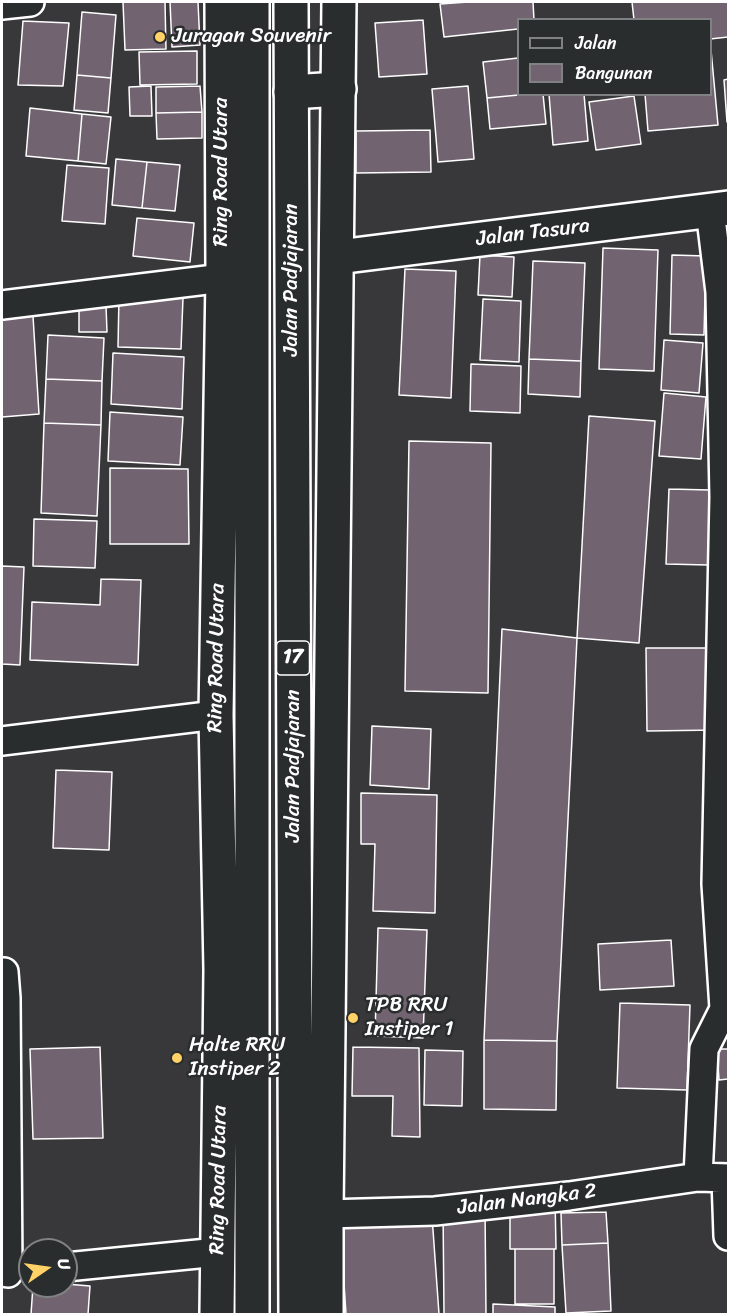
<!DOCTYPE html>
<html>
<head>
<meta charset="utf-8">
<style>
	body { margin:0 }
	#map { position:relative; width:730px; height:1316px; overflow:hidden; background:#38383b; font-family:Sriracha,sans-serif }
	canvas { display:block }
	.frame { position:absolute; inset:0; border:3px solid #fff; pointer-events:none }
	.legend { position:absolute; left:517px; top:18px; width:195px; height:78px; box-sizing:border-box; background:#2a2d2e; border:2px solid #7f8182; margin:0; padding:8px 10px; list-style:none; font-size:18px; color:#fff }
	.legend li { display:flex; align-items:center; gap:12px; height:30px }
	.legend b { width:30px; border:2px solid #7f8182 }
	.north { position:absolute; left:18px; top:1238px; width:60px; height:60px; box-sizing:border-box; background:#2a2d2e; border:2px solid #7f8182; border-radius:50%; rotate:77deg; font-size:16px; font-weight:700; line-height:24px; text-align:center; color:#fff }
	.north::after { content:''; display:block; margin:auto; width:21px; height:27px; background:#ffd166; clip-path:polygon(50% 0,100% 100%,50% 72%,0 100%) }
</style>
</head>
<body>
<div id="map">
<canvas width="730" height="1316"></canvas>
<div class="frame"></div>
<ul class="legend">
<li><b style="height:8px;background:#2a2d2e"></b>Jalan</li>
<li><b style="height:16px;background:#716370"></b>Bangunan</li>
</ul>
<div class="north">U</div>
</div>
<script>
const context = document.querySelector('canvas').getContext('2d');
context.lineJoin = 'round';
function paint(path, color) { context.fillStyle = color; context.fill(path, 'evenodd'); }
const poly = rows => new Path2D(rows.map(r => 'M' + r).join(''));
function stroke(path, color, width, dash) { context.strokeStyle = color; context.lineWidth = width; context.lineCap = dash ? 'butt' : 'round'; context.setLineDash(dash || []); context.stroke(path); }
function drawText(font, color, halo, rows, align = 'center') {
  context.font = font + ' Sriracha,sans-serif'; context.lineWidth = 5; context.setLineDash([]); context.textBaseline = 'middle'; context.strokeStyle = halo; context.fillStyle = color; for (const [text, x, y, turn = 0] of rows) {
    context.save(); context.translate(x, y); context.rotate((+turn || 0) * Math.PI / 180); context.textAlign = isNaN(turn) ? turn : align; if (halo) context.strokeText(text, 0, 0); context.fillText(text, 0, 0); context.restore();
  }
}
const building = poly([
	[123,2,165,2,166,49,125,50,123,2],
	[170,2,198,2,200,45,172,47,170,2],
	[468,2,533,2,534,20,518,20,518,29,444,37,440,4,468,2],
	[632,2,728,2,728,37,710,39,710,20,634,20,632,2],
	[82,12,116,15,111,78,77,75,82,12],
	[423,20,427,74,379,77,375,23,423,20],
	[23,21,69,23,63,86,18,85,23,21],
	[711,50,718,125,648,131,645,94,710,94,711,50],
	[197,51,197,84,140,85,139,52,197,51],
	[518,58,518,94,529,94,487,98,483,62,518,58],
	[77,75,111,78,108,113,74,110,77,75],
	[728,79,728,122,727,122,724,80,728,79],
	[151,86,152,116,130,116,129,87,151,86],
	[200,86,202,112,156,113,156,87,200,86],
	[468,86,474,159,438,162,432,89,468,86],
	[529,94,543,94,546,124,490,129,487,98,529,94],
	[549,94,584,94,588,141,553,145,549,94],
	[634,96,641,144,596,150,589,102,634,96],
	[30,108,82,114,78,161,26,156,30,108],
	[202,112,202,138,157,139,156,113,202,112],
	[82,114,111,117,106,164,78,161,82,114],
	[430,130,431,172,356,173,356,131,430,130],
	[116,159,147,162,142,208,112,205,116,159],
	[147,162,180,165,175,211,142,208,147,162],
	[67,165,109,168,105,224,62,221,67,165],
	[137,218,194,223,190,262,133,256,137,218],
	[603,248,658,250,654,371,599,369,603,248],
	[480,255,514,257,512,297,478,295,480,255],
	[672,255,706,256,704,335,670,334,672,255],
	[533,261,585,263,581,361,529,359,533,261],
	[405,269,456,271,451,398,399,395,405,269],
	[119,296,183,298,181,349,118,347,119,296],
	[483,299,521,301,519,362,480,360,483,299],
	[79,306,106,306,107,332,79,332,79,306],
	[33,316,39,414,2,417,2,318,33,316],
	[48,335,104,338,102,381,46,379,48,335],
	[664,340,703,343,699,393,661,390,664,340],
	[113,353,184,357,182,409,111,404,113,353],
	[529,359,581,361,580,397,528,394,529,359],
	[471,364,521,366,520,413,470,411,471,364],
	[46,379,102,381,101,425,44,423,46,379],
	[664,393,706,397,701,459,659,456,664,393],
	[110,412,183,417,180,465,108,461,110,412],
	[589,416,655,421,639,643,577,638,589,416],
	[44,423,101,425,97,516,41,513,44,423],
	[409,441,491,443,488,693,405,691,409,441],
	[110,468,188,469,189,544,110,544,110,468],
	[669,489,710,490,708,565,666,564,669,489],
	[34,519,97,521,95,568,33,566,34,519],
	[2,566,24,567,20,665,2,664,2,566],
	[101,579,141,580,138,665,30,660,32,602,100,605,101,579],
	[502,629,577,638,557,1041,484,1040,502,629],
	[646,648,717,648,717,730,647,731,646,648],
	[372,726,431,729,429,789,370,785,372,726],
	[56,770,112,772,109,850,53,848,56,770],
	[361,793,437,795,435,913,373,911,375,844,361,844,361,793],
	[378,928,427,930,423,1038,375,1036,378,928],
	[671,940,674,986,600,990,598,944,671,940],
	[620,1003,690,1005,687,1090,617,1088,620,1003],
	[484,1040,557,1041,556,1110,484,1109,484,1040],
	[100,1047,103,1138,33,1139,30,1049,100,1047],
	[353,1047,419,1048,420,1137,392,1136,393,1096,352,1096,353,1047],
	[717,1049,728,1049,728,1079,719,1080,717,1049],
	[425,1050,463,1051,462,1106,424,1105,425,1050],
	[510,1196,555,1196,556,1249,510,1249,510,1196],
	[443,1208,485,1208,486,1314,444,1314,443,1208],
	[606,1212,608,1243,562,1245,561,1213,606,1212],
	[432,1216,439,1314,346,1314,340,1222,432,1216],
	[608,1243,611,1311,566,1313,562,1245,608,1243],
	[515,1249,554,1249,554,1304,515,1304,515,1249],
	[66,1284,90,1286,88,1314,31,1314,33,1286,66,1286,66,1284],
	[493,1304,555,1307,555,1314,493,1314,493,1304]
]);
const street = poly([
	[2,5,30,2],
	[2,305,223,278],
	[2,741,216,715],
	[4,972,6,998,8,1273],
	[698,1177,704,1049,724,1009,716,884,724,497,720,292,710,210],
	[726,1179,728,1236],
	[326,1214,435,1211,569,1196,698,1177,728,1178],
	[66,1267,218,1252]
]);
const secondary = poly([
	[291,92,339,89],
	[338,257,728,208]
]);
const highway = poly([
	[252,2,252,1314],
	[291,2,296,1314],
	[217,1314,221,970,216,715,223,278,222,2],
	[326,1314,326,1214,339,2]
]);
const markers = [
	[160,37,6,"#ffd166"],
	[353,1018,6,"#ffd166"],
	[177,1058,6,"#ffd166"]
];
const shields = [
	[293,658,33]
];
const shieldNames = [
	["17",293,658]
];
const poiNames = [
	["Juragan Souvenir",172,37],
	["TPB RRU",365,1006],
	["Instiper 1",365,1030],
	["Halte RRU",189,1046],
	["Instiper 2",189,1070]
];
const streetNames = [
	["Ring Road Utara",222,172,-90],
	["Jalan Tasura",533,233,-7],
	["Jalan Padjajaran",292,280,-90],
	["Ring Road Utara",217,658,-89],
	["Jalan Padjajaran",294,766,-90],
	["Ring Road Utara",219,1180,-89],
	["Jalan Nangka 2",527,1200,-7]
];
paint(building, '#716370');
stroke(building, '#fff', 1.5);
stroke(street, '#fff', 32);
stroke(secondary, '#fff', 38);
stroke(highway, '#fff', 38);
stroke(street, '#2a2d2e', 27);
stroke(secondary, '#2a2d2e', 33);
stroke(highway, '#2a2d2e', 33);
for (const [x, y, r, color] of markers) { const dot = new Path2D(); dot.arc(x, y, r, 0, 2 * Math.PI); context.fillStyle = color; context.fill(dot); stroke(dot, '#2a2d2e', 2); }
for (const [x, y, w] of shields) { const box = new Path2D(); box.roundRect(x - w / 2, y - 17, w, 34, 4.5); context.fillStyle = '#2a2d2e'; context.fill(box); stroke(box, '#fff', 1.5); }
drawText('bold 20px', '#fff', null, shieldNames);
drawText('21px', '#fff', '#2a2d2e', poiNames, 'left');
drawText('21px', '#fff', '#2a2d2e', streetNames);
</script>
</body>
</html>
